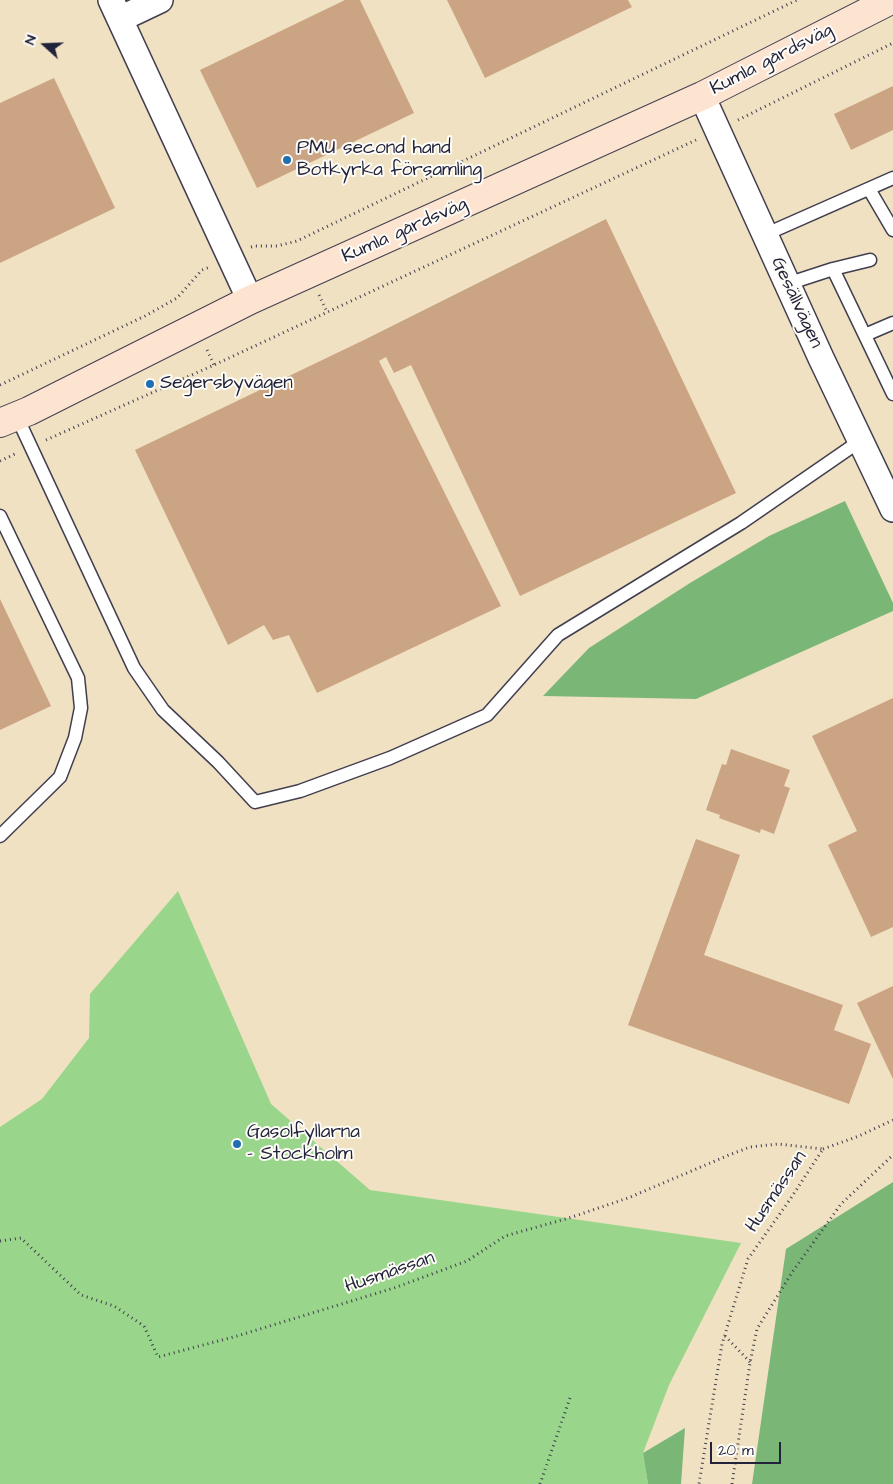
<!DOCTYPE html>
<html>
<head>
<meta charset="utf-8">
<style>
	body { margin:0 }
	#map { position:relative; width:893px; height:1484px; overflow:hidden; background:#f0e1c2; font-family:"Architects Daughter",sans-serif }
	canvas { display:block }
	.north { position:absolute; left:20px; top:20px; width:50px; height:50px; -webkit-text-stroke:4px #fdfcf7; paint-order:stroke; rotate:290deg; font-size:14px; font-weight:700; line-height:20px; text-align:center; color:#22223b }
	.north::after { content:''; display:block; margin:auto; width:18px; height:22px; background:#22223b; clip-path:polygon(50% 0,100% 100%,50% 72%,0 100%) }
	.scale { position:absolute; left:710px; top:1442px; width:71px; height:22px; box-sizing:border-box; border:2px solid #22223b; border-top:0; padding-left:6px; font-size:15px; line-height:18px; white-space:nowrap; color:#22223b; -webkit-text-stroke:4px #fdfcf7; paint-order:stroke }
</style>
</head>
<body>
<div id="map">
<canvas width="893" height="1484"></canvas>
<div class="north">N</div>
<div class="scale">20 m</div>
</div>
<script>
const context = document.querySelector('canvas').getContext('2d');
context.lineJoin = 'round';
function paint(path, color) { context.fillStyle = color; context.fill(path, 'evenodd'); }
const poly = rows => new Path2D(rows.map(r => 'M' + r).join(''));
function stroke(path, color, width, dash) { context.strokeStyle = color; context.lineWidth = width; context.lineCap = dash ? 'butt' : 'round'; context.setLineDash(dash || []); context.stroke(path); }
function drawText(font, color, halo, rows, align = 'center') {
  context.font = font + ' "Architects Daughter",sans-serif'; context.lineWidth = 4; context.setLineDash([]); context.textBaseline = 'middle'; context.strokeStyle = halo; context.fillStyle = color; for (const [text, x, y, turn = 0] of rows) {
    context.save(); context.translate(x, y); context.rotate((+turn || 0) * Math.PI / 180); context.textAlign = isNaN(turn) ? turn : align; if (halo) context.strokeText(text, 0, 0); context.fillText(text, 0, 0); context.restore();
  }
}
const green = poly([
	[178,891,271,1104,370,1190,741,1243,669,1385,643,1453,648,1484,0,1484,0,1127,42,1099,89,1038,90,994]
]);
const forest = poly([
	[845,501,893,603,893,611,696,699,543,696,589,648,690,583,769,536],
	[893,1182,893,1484,752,1484,786,1249],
	[685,1428,681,1484,648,1484,643,1453]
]);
const building = poly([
	[345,0,360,0,414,113,257,188,200,70],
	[447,0,628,0,632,7,485,78],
	[54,78,115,208,0,263,0,103],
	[893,86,893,130,851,150,834,114],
	[606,219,736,493,520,596,411,365,394,373,386,357,379,361,501,606,317,693,289,635,273,640,264,625,228,645,135,450,366,339],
	[0,599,51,706,0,730],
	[893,698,893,927,871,937,828,845,857,831,812,736],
	[731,749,790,770,784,786,790,788,774,834,761,829,760,833,719,818,720,815,706,810,722,764,726,765],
	[696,839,740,855,704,955,843,1005,834,1030,871,1044,849,1104,628,1025],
	[893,986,893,1079,857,1003]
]);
const path = poly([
	[738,120,893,43],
	[251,247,255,246,277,246,297,241,797,0],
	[319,295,327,312],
	[207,350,214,365],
	[0,385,145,316,177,298,202,270,210,267],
	[46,440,214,365,696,140],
	[0,461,15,454],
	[823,1149,859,1136,893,1120],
	[0,1241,21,1238,81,1295,114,1306,144,1326,158,1357,237,1336,394,1288,467,1261,505,1236,569,1218,628,1198,729,1155,750,1147,778,1144,823,1149,791,1198,748,1259,722,1344,699,1484],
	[725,1336,750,1362],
	[540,1484,570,1398],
	[732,1484,750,1363,757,1329,793,1271,841,1204,893,1155]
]);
const lane = poly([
	[869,189,893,230],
	[764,235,893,178],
	[833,269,893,394],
	[787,284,833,269,870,260],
	[865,335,893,323],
	[17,417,134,668,163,710,218,762,255,802,300,791,390,758,487,715,558,635,741,523,860,441],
	[0,516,78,678,81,708,75,738,60,777,0,836]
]);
const street = poly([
	[111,0,250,300],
	[120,19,160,0],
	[702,96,821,358,893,509]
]);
const secondary = poly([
	[0,423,29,411,250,300,702,96,891,0]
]);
const markers = [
	[287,160,5,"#1f6fb2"],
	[150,384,5,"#1f6fb2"],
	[237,1144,5,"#1f6fb2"]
];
const streetNames = [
	["Kumla gårdsväg",772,60,-27],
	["Kumla gårdsväg",405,231,-24],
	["Gesällvägen",796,303,65],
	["Husmässan",777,1192,-56],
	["Husmässan",390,1273,-19]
];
const poiNames = [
	["PMU second hand",297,149],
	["Botkyrka församling",297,171],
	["Segersbyvägen",160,384],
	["Gasolfyllarna",247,1133],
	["- Stockholm",247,1155]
];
paint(green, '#99d58a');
paint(forest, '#7ab676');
paint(building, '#cba483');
stroke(lane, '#413f4f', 15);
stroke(street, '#413f4f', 28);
stroke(secondary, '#413f4f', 30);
stroke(path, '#413f4f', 3, [1, 4]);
stroke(lane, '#fff', 12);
stroke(street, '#fff', 25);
stroke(secondary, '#fde4d1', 28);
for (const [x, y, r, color] of markers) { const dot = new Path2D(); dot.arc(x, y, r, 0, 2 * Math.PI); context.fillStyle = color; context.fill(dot); stroke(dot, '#fdfcf7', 2); }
drawText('19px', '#22223b', '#fdfcf7', streetNames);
drawText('19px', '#22223b', '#fdfcf7', poiNames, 'left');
</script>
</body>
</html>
